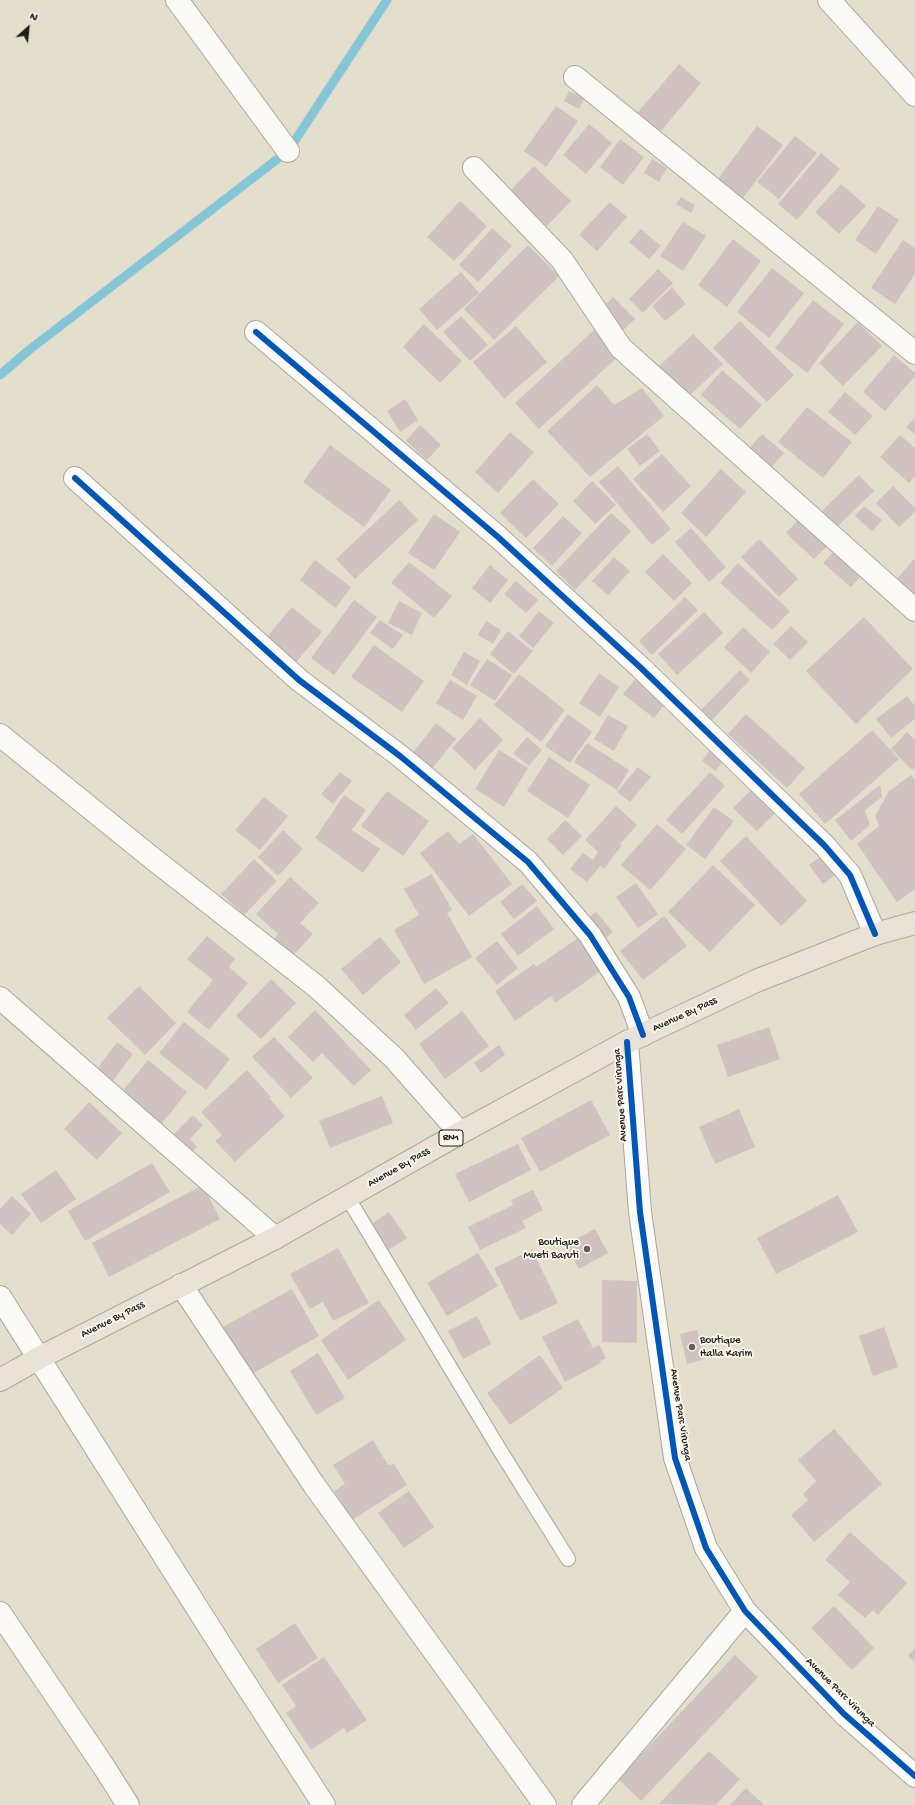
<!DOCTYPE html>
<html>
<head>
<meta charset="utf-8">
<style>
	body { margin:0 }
	#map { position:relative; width:915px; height:1805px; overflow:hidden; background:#e4decc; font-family:"Gochi Hand",sans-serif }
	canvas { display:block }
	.north { position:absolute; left:8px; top:8px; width:40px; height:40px; -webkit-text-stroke:3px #fbf7ec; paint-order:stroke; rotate:27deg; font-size:11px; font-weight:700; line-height:16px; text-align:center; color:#1c1c1c }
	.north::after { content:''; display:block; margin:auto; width:14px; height:18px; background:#1c1c1c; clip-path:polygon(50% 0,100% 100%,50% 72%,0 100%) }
</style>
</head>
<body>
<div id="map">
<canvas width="915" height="1805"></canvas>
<div class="north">N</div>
</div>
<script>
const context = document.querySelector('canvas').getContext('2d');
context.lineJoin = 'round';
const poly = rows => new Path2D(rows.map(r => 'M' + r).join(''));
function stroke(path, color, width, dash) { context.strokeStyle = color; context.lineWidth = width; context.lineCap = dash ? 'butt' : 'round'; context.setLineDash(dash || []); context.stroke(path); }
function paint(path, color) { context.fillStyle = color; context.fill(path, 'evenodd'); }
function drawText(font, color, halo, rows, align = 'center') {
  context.font = font + ' "Gochi Hand",sans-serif'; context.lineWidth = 3.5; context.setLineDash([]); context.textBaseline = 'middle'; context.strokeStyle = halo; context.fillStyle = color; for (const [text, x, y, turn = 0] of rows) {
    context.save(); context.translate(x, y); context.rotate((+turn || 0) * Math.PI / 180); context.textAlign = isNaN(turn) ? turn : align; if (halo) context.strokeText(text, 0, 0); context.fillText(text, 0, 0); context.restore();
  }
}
const stream = poly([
	[0,375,29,350,288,151,387,0]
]);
const building = poly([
	[679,64,701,83,657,136,634,117],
	[569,91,584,98,579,109,564,101],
	[556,106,578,121,546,167,524,151],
	[589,124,612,143,586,174,563,155],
	[757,126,783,145,743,198,718,179],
	[795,136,817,153,779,199,757,182],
	[620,139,644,157,623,185,600,167],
	[821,153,840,169,797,220,778,204],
	[652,159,667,168,659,182,644,173],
	[534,166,571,201,547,226,510,191],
	[841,184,866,206,839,234,815,212],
	[681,197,695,205,691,213,676,204],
	[460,201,487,226,454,261,427,237],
	[610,202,627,217,597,251,579,235],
	[878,206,899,220,876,254,855,240],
	[683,222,706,236,683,271,660,256],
	[492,228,512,246,478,282,459,265],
	[641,229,661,246,649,259,629,242],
	[733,239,761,261,727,307,698,285],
	[903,240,915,248,915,274,895,304,871,288],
	[528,245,559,276,494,340,464,309],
	[772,268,804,293,769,338,737,312],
	[658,269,673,283,643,313,629,299],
	[461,272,479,293,437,330,419,309],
	[672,287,686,304,665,321,652,306],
	[613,297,635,319,622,331,600,310],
	[813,300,844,324,807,373,775,348],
	[461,316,488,345,470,361,443,332],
	[740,321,794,375,767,402,713,348],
	[858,322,882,346,843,386,819,363],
	[424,324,462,361,440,383,403,347],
	[516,326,547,362,504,399,473,362],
	[594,330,619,356,539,429,515,403],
	[693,334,723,364,684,401,655,370],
	[894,355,915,373,915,376,885,411,863,392],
	[722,370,762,405,740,429,701,395],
	[597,385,614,405,642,388,664,416,590,477,547,431],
	[845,392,873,416,855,435,828,412],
	[405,399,418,420,400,432,387,411],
	[807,407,852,442,823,478,778,442],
	[915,418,915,435,906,427],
	[420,425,441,445,427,460,406,441],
	[510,432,534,452,498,493,475,472],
	[647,434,660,451,640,466,627,449],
	[762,434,784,453,768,471,746,452],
	[900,435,915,448,915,476,909,483,880,457],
	[330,445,391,490,364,527,303,482],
	[662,454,691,486,663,512,633,479],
	[618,466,671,529,652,545,599,482],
	[721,469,746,492,706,537,681,513],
	[859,475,874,491,836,528,821,512],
	[533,479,559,504,526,538,500,513],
	[592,481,616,505,595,524,573,501],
	[893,486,915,508,915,512,899,527,876,503],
	[399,500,418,520,355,579,336,559],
	[864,506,882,520,872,531,855,516],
	[611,513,631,531,575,590,556,571],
	[434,514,460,532,434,570,408,553],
	[563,516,582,533,552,566,533,548],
	[798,520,827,546,814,559,786,533],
	[691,528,726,567,709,582,675,542],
	[759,539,798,579,779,597,741,557],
	[833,552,861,576,851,587,823,563],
	[663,554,692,583,674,601,645,572],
	[614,557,630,571,608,595,592,581],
	[915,558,915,596,896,580],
	[315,560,351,587,336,608,300,580],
	[409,562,452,596,434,618,391,583],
	[738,563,790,611,772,630,720,583],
	[490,565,508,580,490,603,472,588],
	[516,581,538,600,526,613,504,594],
	[685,597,698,610,652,655,639,641],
	[354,600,377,617,334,675,311,658],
	[399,601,422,613,412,635,388,623],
	[292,607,322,632,296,662,267,637],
	[539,611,554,623,533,648,519,636],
	[704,612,723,633,677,675,658,654],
	[864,617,913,669,856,724,806,671],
	[380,620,403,635,393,649,370,633],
	[486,621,501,630,493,644,478,635],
	[791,626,808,642,790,660,773,644],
	[743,627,770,652,751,673,724,647],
	[508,631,533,651,514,674,490,654],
	[374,645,424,681,402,712,351,677],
	[464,652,480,661,467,685,451,675],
	[487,659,512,675,495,701,470,685],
	[740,670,750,680,711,721,700,711],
	[599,673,619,687,600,717,579,703],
	[519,674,565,710,541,742,494,705],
	[637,677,667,701,654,718,623,694],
	[450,680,477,696,463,720,436,703],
	[907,696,915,706,915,719,891,738,876,719],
	[568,714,592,732,570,763,545,746],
	[746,714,805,768,787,788,728,734],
	[608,715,628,726,614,751,594,739],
	[480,718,503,740,475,770,452,748],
	[436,723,456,739,430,771,411,755],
	[872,730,899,759,825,824,799,794],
	[907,732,915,740,915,768,912,770,891,749],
	[527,737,542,750,529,766,513,753],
	[587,743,629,770,617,790,574,762],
	[711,748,725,757,716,771,702,761],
	[499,750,528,768,504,807,475,789],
	[549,757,590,785,568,818,527,791],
	[638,767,651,777,630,802,617,792],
	[340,772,352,781,333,804,321,794],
	[710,772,725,786,682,834,666,820],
	[911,775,915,780,915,889,897,902,857,844,879,826,875,816,889,791],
	[756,785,780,808,757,831,733,808],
	[880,785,882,797,865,810,870,825,851,841,835,820],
	[387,791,429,821,403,856,361,826],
	[344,795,366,810,352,830,380,849,363,873,315,838],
	[264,797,288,816,260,850,235,830],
	[616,806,637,825,620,844,622,845,604,869,600,866,587,882,570,869,583,853,593,860,598,852,585,840],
	[714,807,734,821,705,859,686,845],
	[565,820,582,836,563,855,547,839],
	[657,824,686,849,650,890,621,865],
	[283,830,303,849,278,876,258,857],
	[448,831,459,844,473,834,512,884,469,916,420,853],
	[746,836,807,901,781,926,720,861],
	[824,854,838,873,823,884,809,865],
	[254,859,277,881,244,915,221,894],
	[713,865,755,905,710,952,668,912],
	[432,874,452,910,447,913,472,957,424,984,394,930,419,915,404,889],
	[290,877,319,903,300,923,313,934,291,958,272,941,278,934,256,914],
	[636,883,658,914,638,928,616,897],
	[522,884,537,901,514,919,500,902],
	[537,906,554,929,518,956,501,934],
	[596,912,613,932,604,940,587,919],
	[664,916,687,946,643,980,620,951],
	[207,936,235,959,229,967,248,983,209,1030,187,1012,213,980,187,959],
	[380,937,401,962,363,995,341,969],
	[578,938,601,971,555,1003,551,996,515,1021,495,991,534,964,536,967],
	[497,941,518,968,497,985,475,958],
	[271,979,296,1003,261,1039,236,1016],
	[139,986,176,1023,145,1055,107,1018],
	[436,988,449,1003,416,1030,404,1015],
	[315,1010,371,1070,354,1086,322,1053,313,1062,288,1037],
	[462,1011,489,1046,445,1079,419,1044],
	[184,1022,230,1059,206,1090,159,1053],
	[769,1027,780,1059,728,1077,717,1045],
	[274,1037,313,1078,291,1098,252,1057],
	[117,1042,133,1054,112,1082,96,1070],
	[499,1045,505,1055,481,1073,474,1063],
	[148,1060,187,1092,159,1127,119,1095],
	[247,1070,271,1097,269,1098,285,1116,235,1162,215,1141,222,1135,201,1112],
	[382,1096,393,1123,330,1148,319,1121],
	[591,1100,610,1135,540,1172,521,1138],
	[89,1102,122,1133,97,1160,64,1129],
	[739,1109,755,1147,715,1164,699,1127],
	[193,1115,203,1125,190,1139,197,1147,187,1157,171,1137],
	[518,1144,531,1170,469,1202,455,1174],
	[152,1163,170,1192,85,1241,68,1211],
	[56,1170,76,1199,41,1223,21,1194],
	[203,1185,220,1219,109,1277,92,1243],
	[533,1190,543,1210,522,1221,526,1228,480,1250,468,1227,513,1205,511,1200],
	[838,1195,858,1232,776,1274,757,1238],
	[12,1196,31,1214,12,1235,0,1224,0,1209],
	[389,1212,407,1238,387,1251,370,1225],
	[595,1229,608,1253,579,1269,565,1245],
	[338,1248,369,1303,333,1321,323,1302,310,1309,290,1274],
	[532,1250,558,1303,520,1321,494,1268],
	[478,1253,498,1286,447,1316,427,1283],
	[602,1280,637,1281,637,1343,602,1342],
	[292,1289,319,1336,250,1375,223,1327],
	[379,1300,406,1340,348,1380,321,1340],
	[477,1316,491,1344,463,1359,448,1331],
	[578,1319,593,1348,599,1345,606,1358,600,1361,601,1363,565,1382,542,1337],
	[884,1327,898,1367,873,1376,859,1336],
	[697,1330,705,1359,687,1364,680,1334],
	[318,1353,345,1398,316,1415,290,1371],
	[540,1355,563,1388,510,1425,487,1393],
	[834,1429,882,1484,814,1542,791,1515,808,1500,803,1494,816,1481,798,1460],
	[373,1440,388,1465,394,1464,407,1485,352,1520,334,1491,345,1484,333,1465],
	[409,1491,434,1527,404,1548,378,1513],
	[850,1532,907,1583,878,1615,873,1610,865,1618,838,1595,850,1582,825,1560],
	[834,1606,874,1648,852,1670,811,1628],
	[295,1623,318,1658,278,1683,256,1649],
	[915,1648,915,1662,908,1656],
	[735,1655,758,1677,641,1801,618,1779],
	[324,1657,367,1720,347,1733,344,1728,311,1750,286,1713,296,1706,282,1685],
	[709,1751,740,1779,716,1805,659,1804],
	[746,1788,764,1805,730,1805]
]);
const lane = poly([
	[348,1198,501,1452,568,1559]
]);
const street = poly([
	[177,0,288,151],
	[829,0,915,95],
	[575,77,915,353],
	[474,168,562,260,621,348,915,610],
	[256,332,498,537,641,668,798,820,824,845,850,875,875,934],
	[75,478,299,680,400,756,528,862,590,935,629,997,643,1035],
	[0,735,152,858,317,987,394,1058,460,1133],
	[0,998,275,1238],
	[627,1042,640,1212,675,1458,706,1548,745,1611,844,1714,915,1776],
	[181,1285,314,1485,545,1805],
	[0,1297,234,1666,324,1805],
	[0,1613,104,1767,128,1805],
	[583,1805,745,1611]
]);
const highway = poly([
	[0,1380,39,1358,275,1238,460,1133,627,1042,756,981,875,934,915,923]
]);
const cycleway = poly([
	[256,332,498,537,641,668,798,820,824,845,850,875,875,934],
	[75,478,299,680,400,756,528,862,590,935,629,997,643,1035],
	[627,1042,640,1212,675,1458,706,1548,745,1611,844,1714,915,1776]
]);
const markers = [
	[587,1249,4,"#62605a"],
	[692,1347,4,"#62605a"]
];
const shields = [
	[451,1138,24]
];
const shieldNames = [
	["RN1",451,1138]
];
const streetNames = [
	["Avenue By Pass",685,1015,-25],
	["Avenue Parc Virunga",621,1095,-94],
	["Avenue By Pass",399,1168,-30],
	["Avenue By Pass",113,1320,-27],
	["Avenue Parc Virunga",680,1415,81],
	["Avenue Parc Virunga",840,1693,45]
];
const poiNames = [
	["Boutique",579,1243],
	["Mueti Baruti",579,1256],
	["Boutique",700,1341,"left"],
	["Halla Karim",700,1354,"left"]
];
stroke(stream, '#85c6d6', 9);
paint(building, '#d1c2c2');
stroke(lane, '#aca89d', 16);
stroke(street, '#aca89d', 24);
stroke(highway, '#aca89d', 24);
stroke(lane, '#fbfaf7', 14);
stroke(street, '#fbfaf7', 22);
stroke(highway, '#eae2d6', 22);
stroke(cycleway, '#0057b8', 6);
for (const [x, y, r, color] of markers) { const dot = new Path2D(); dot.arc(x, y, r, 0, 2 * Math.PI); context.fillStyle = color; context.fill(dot); stroke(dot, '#fbf7ec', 1.5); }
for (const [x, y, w] of shields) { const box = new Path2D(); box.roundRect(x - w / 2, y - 8, w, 16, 3); context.fillStyle = '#fbf7ec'; context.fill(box); stroke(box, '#1c1c1c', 1); }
drawText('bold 10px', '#1c1c1c', null, shieldNames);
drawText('11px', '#1c1c1c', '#fbf7ec', streetNames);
drawText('11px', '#1c1c1c', '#fbf7ec', poiNames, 'right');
</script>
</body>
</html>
